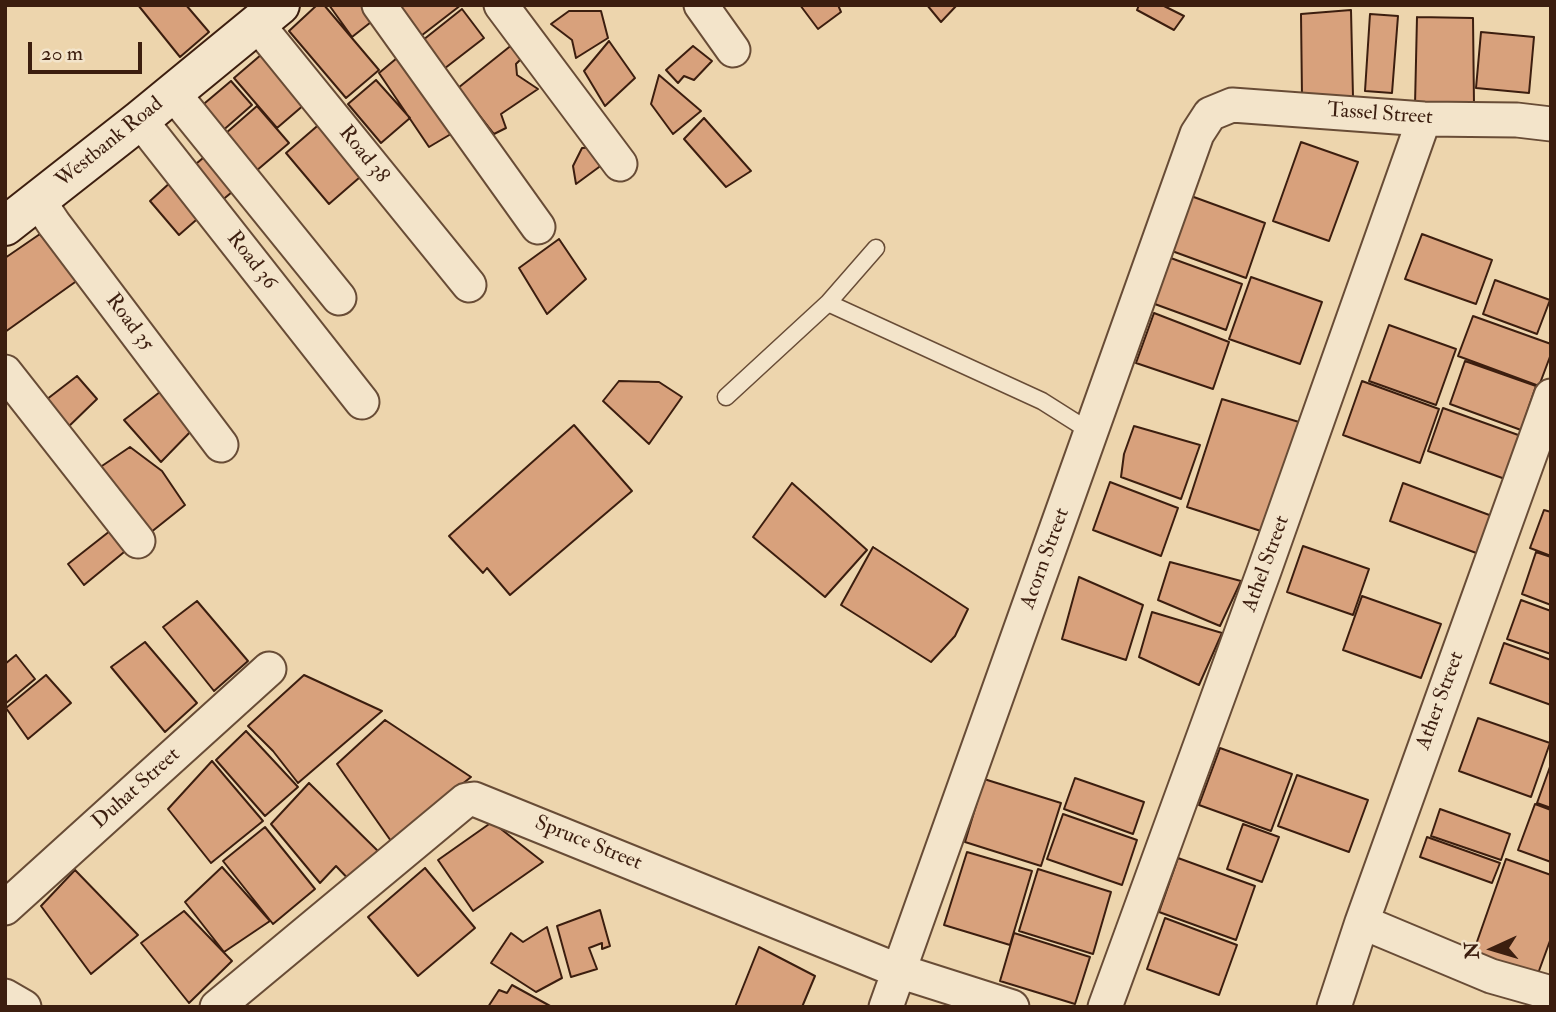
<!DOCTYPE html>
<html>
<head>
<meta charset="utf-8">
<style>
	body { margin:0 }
	#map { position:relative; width:1556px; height:1012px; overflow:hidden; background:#edd5ad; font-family:"IM FELL Double Pica",serif }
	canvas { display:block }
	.frame { position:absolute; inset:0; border:7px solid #3c1e0f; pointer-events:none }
	.north { position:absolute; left:1458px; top:914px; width:70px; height:70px; -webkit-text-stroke:5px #f3e4ca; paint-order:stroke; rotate:266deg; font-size:19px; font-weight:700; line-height:28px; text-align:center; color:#3c1e0f }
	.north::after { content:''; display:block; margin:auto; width:24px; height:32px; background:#3c1e0f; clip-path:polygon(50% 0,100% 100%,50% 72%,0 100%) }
	.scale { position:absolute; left:28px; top:42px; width:114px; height:32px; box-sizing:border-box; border:4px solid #3c1e0f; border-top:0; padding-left:9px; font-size:21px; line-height:24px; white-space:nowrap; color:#3c1e0f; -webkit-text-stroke:5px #f3e4ca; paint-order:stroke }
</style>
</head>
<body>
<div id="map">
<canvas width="1556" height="1012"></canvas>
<div class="frame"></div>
<div class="north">N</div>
<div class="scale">20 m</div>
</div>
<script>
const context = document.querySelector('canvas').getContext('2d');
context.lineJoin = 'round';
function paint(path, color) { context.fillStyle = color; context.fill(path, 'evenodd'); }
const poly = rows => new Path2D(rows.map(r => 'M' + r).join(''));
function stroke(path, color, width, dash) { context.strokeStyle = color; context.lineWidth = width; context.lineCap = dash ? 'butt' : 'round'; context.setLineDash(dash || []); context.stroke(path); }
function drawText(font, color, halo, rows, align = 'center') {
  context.font = font + ' "IM FELL Double Pica",serif'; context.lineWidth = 6; context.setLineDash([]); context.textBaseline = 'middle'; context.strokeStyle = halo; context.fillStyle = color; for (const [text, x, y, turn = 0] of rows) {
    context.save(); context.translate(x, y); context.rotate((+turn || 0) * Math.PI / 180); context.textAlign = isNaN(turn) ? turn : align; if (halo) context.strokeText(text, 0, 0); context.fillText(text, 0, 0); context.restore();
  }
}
const building = poly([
	[138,5,186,5,209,32,180,57,138,5],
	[317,5,324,5,379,70,346,98,289,31,317,5],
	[329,5,373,5,380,15,352,37,329,5],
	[391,5,461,5,417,39,391,5],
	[800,5,838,5,841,12,818,29,800,5],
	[927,5,957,5,941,22,927,5],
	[1139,5,1162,5,1184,16,1174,30,1137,10,1139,5],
	[462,9,484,38,440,72,418,44,462,9],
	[1351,10,1353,97,1302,97,1301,14,1351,10],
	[569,11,601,11,608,38,576,58,572,40,551,24,569,11],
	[1370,14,1398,16,1392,93,1365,91,1370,14],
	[1417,17,1473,18,1474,105,1415,105,1417,17],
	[1481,32,1534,37,1529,93,1476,88,1481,32],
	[523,36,531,49,516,64,517,75,538,89,501,114,506,128,494,134,458,88,523,36],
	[609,41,635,78,605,106,584,71,609,41],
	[693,46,712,61,694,80,684,76,678,83,666,70,693,46],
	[269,48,312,98,277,128,234,78,269,48],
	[403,53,456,131,429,147,379,73,403,53],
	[659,75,701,111,673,134,651,104,659,75],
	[376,80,410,118,381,143,348,104,376,80],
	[231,81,252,105,220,133,199,108,231,81],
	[257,106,289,143,249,177,218,140,257,106],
	[704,118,751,171,726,187,684,139,704,118],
	[323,121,367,171,329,204,286,153,323,121],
	[1301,142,1358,162,1329,241,1273,221,1301,142],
	[598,147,610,159,576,184,573,166,582,148,598,147],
	[215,148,244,182,214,207,185,173,215,148],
	[173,180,203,214,179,235,150,201,173,180],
	[1191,196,1265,223,1246,278,1172,251,1191,196],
	[40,234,78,280,5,332,5,258,40,234],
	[1422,234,1492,260,1476,304,1405,279,1422,234],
	[559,239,586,279,547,314,519,268,559,239],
	[1168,257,1242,284,1226,330,1152,303,1168,257],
	[1251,277,1322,302,1300,364,1229,339,1251,277],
	[1495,280,1550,300,1537,334,1483,314,1495,280],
	[1154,313,1229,342,1213,389,1136,363,1154,313],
	[1473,316,1551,344,1551,354,1539,386,1458,356,1473,316],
	[1389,325,1456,349,1436,405,1369,381,1389,325],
	[1465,361,1536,386,1521,430,1450,404,1465,361],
	[77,376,97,399,64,431,42,403,77,376],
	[619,381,659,382,682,397,649,444,603,401,619,381],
	[1362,381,1439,409,1420,463,1343,435,1362,381],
	[165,388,196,426,161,462,124,420,165,388],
	[1222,399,1299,422,1264,532,1187,507,1222,399],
	[1443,408,1521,436,1505,479,1428,451,1443,408],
	[574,425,632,491,510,595,487,568,483,573,449,536,574,425],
	[1134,426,1200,445,1181,499,1121,477,1124,454,1134,426],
	[130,447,162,471,185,505,145,537,93,472,130,447],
	[1110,482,1178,508,1161,556,1093,530,1110,482],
	[792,483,867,550,825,597,753,537,792,483],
	[1403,483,1492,516,1479,554,1390,521,1403,483],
	[1544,510,1551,512,1551,556,1530,548,1544,510],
	[115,527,129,548,84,585,68,564,115,527],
	[1303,546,1369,569,1353,615,1287,592,1303,546],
	[873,547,968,609,955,636,931,662,841,605,873,547],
	[1536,552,1551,557,1551,605,1522,594,1536,552],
	[1170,562,1241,581,1220,626,1158,600,1170,562],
	[1079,577,1143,605,1126,660,1062,639,1079,577],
	[1362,596,1441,624,1421,678,1343,650,1362,596],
	[1521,600,1551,611,1551,654,1507,639,1521,600],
	[197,601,248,661,214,691,163,627,197,601],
	[1152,612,1222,633,1199,685,1139,657,1152,612],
	[145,642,197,703,165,732,111,667,145,642],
	[1504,643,1551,660,1551,705,1490,683,1504,643],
	[16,655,35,679,5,704,5,664,16,655],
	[46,675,71,703,28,739,6,708,46,675],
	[304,675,382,711,298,783,273,751,248,726,304,675],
	[1478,718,1550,743,1531,797,1459,771,1478,718],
	[385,720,471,777,391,841,337,764,385,720],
	[246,731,298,787,265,816,216,760,246,731],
	[1220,748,1292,774,1271,831,1199,805,1220,748],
	[212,761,263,821,211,863,168,809,212,761],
	[1551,764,1551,808,1537,803,1551,764],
	[1297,775,1368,800,1349,852,1278,826,1297,775],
	[1075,778,1144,802,1133,834,1064,809,1075,778],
	[984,779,1061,803,1041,866,965,842,984,779],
	[309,783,384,857,355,886,336,866,320,883,271,824,309,783],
	[1535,804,1551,810,1551,862,1518,850,1535,804],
	[1440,809,1510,834,1501,860,1431,836,1440,809],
	[1063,814,1137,840,1122,885,1047,859,1063,814],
	[492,822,543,862,473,911,438,860,492,822],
	[1243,824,1279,837,1262,882,1227,869,1243,824],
	[265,827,315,889,273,924,223,861,265,827],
	[1427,837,1500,863,1492,883,1420,857,1427,837],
	[967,852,1032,871,1010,945,944,925,967,852],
	[1178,858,1255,886,1236,940,1159,912,1178,858],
	[1506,859,1551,875,1551,938,1536,979,1472,956,1506,859],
	[222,867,270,921,224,952,185,902,222,867],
	[425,868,475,928,418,976,368,917,425,868],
	[1038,869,1111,892,1093,954,1019,931,1038,869],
	[75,870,138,935,91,974,41,906,75,870],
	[600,910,610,946,602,949,602,943,589,948,597,969,571,977,557,926,600,910],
	[184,911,232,961,189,1003,141,943,184,911],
	[1165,918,1237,945,1219,995,1147,969,1165,918],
	[547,927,562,978,536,992,491,963,511,933,523,942,547,927],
	[1014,933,1090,957,1075,1004,1000,981,1014,933],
	[759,947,815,976,802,1007,735,1007,759,947],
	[512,985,552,1007,488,1007,499,990,507,993,512,985]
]);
const lane = poly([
	[828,303,876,248],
	[726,397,828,303,1042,401,1091,432]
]);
const street = poly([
	[379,5,538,227],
	[501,5,620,164],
	[701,5,733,50],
	[257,24,469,285],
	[173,93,339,298],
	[140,120,362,402],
	[38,200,54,224,221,445],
	[5,372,138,541],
	[5,908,269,669],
	[1362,922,1491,976,1551,993],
	[5,996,24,1007],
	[217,1007,466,800,474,799,899,971,1012,1007],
	[886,1007,1197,134,1210,114,1232,105,1424,119,1517,120,1551,124],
	[1105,1007,1264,571,1424,119],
	[1334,1007,1362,922,1551,396]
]);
const secondary = poly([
	[5,226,140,120,280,5]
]);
const streetNames = [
	["Tassel Street",1380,115,4],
	["Westbank Road",110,143,-39],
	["Road 38",363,155,51],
	["Road 36",251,261,52],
	["Road 35",129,323,53],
	["Acorn Street",1046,559,-70],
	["Athel Street",1267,564,-70],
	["Ather Street",1441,701,-70],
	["Duhat Street",137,789,-42],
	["Spruce Street",588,844,22]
];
paint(building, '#d8a17c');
stroke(building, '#3c1e0f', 2);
stroke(lane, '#684c36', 19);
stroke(street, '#684c36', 37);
stroke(secondary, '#3c1e0f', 42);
stroke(lane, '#f3e4ca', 16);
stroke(street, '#f3e4ca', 33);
stroke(secondary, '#f3e4ca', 38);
drawText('21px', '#3c1e0f', '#f3e4ca', streetNames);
</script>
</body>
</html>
